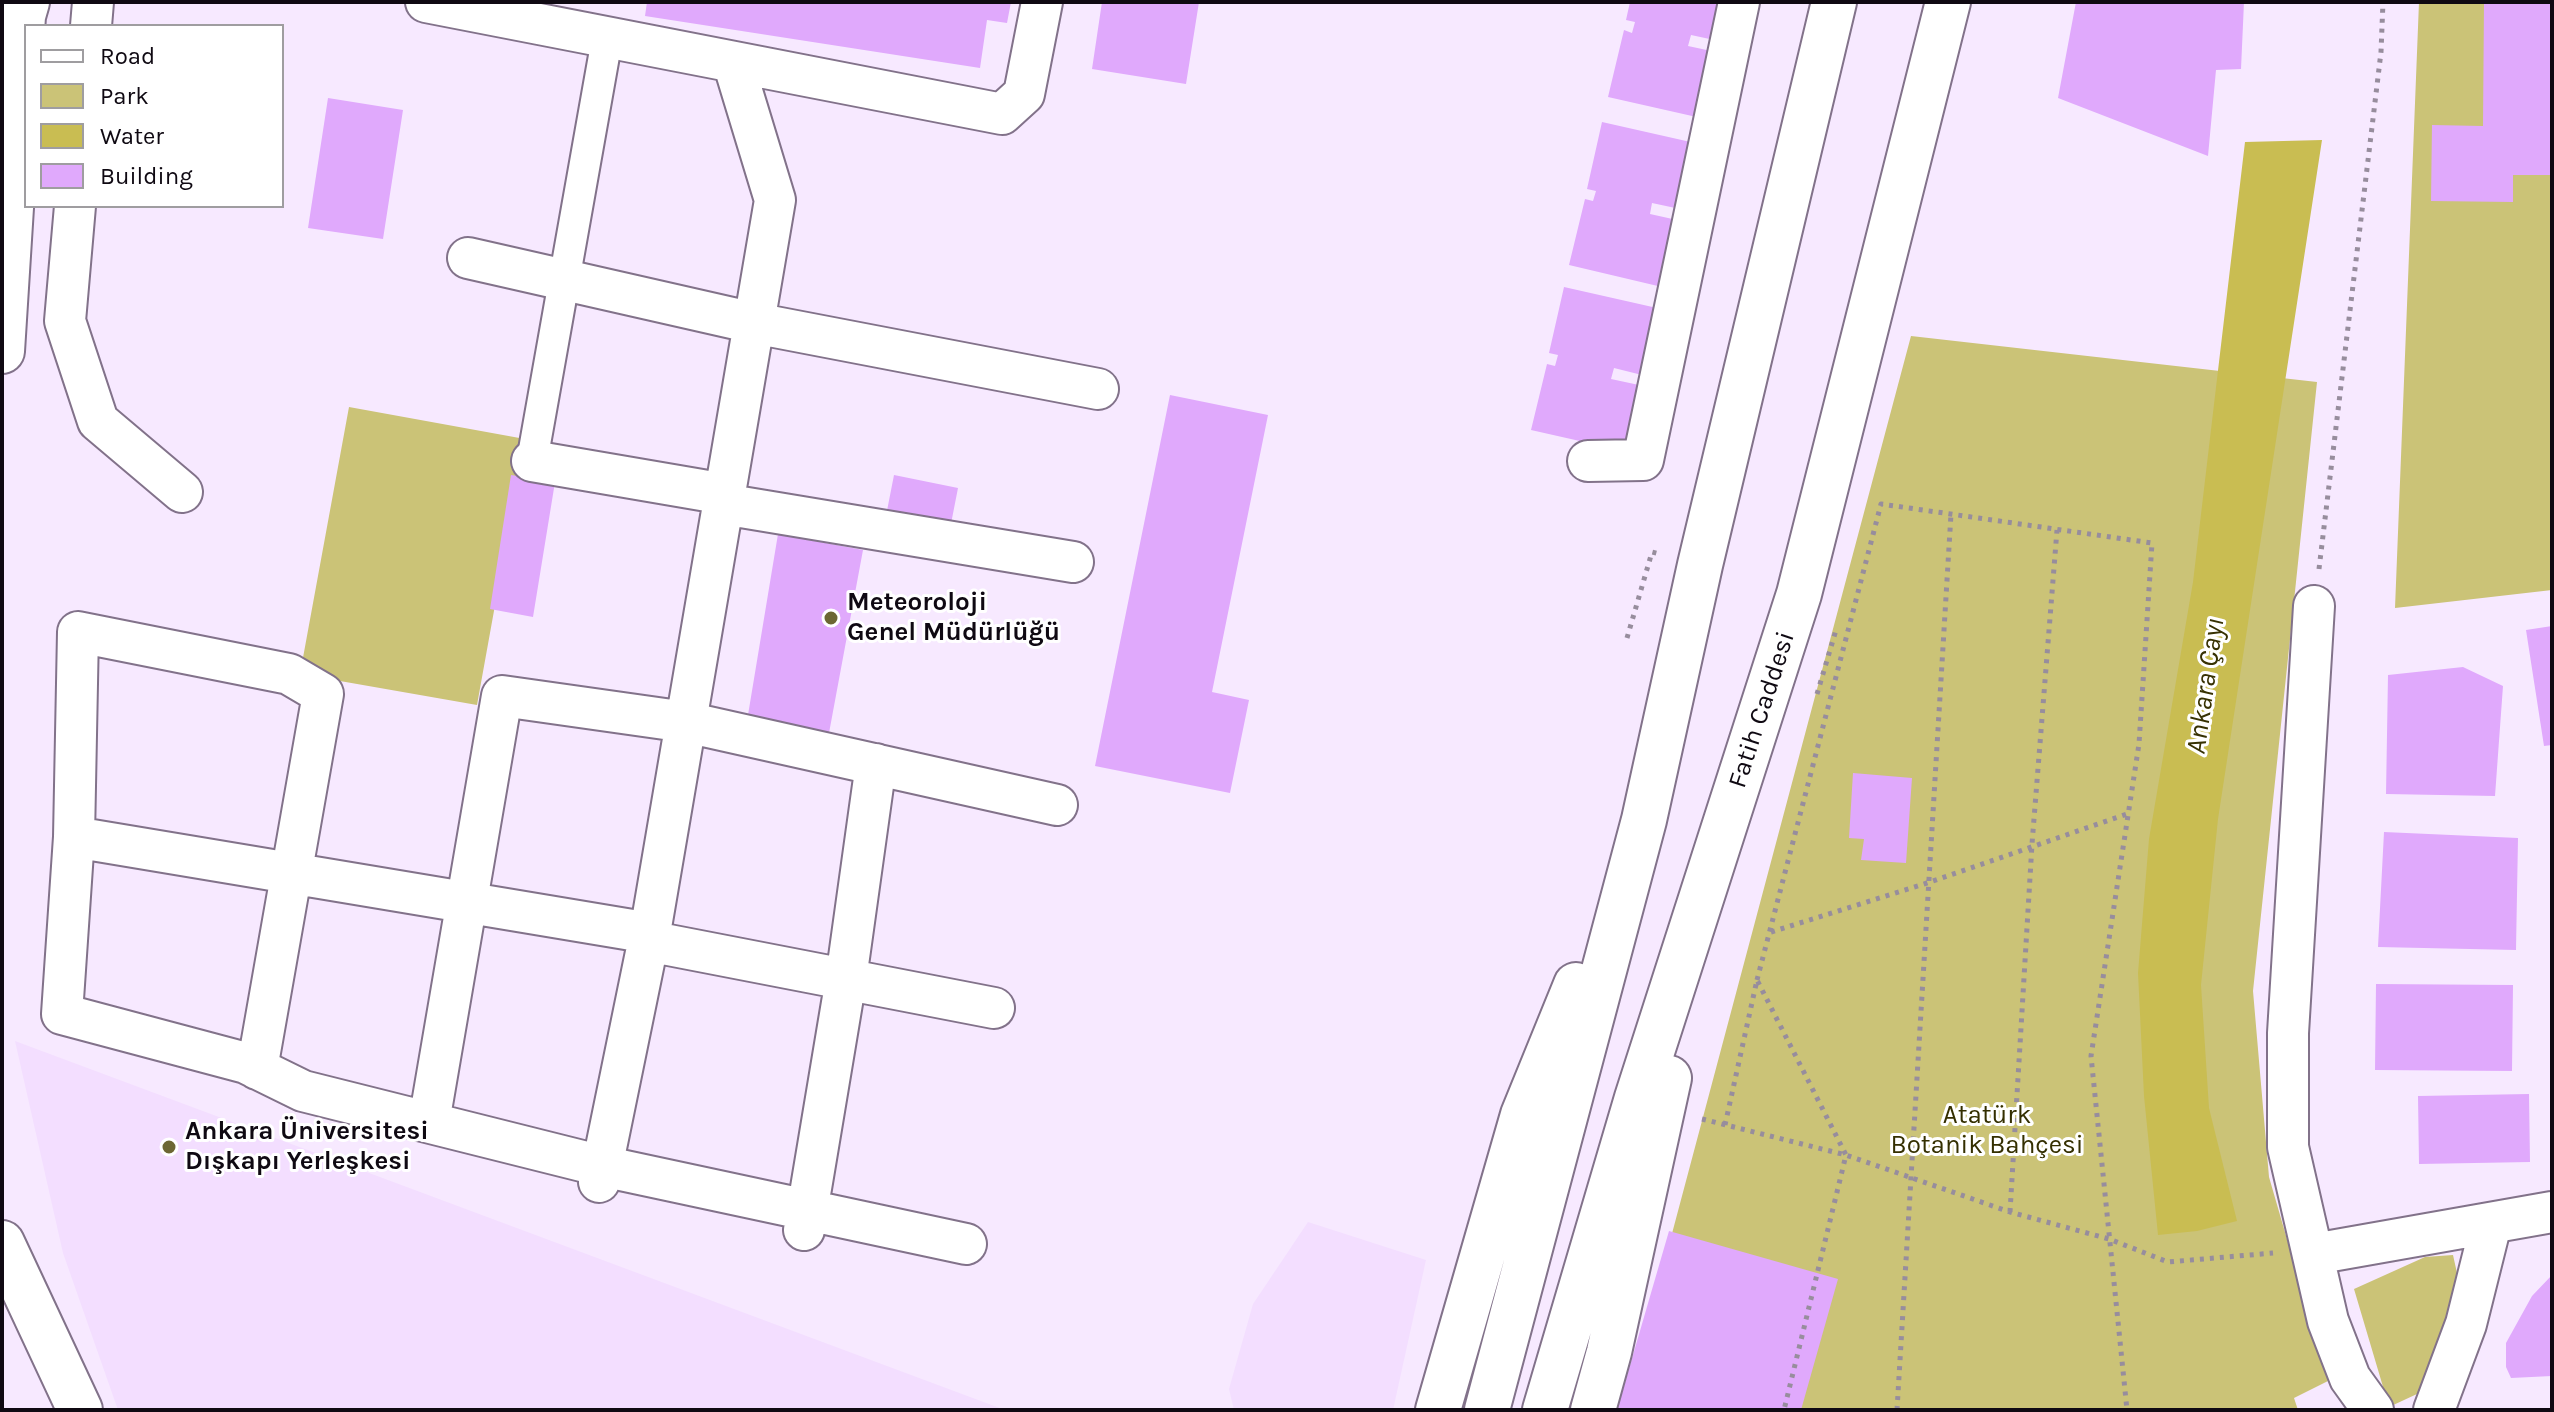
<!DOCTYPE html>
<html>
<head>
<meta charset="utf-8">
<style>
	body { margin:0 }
	#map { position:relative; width:2554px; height:1412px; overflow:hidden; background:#f7e9ff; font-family:Karla,sans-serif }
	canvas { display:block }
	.frame { position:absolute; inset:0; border:4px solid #0f0912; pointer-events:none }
	.legend { position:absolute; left:24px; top:24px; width:260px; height:184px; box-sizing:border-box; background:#fff; border:2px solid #9f9da0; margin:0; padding:10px 14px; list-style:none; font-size:24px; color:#0f0912 }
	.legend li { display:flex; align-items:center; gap:16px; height:40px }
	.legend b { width:40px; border:2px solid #9f9da0 }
</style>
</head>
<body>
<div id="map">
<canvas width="2554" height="1412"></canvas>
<div class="frame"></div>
<ul class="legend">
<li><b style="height:10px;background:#fff"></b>Road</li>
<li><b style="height:22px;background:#cbc377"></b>Park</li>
<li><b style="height:22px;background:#c9bd52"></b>Water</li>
<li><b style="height:22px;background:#e0a9fc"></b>Building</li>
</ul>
</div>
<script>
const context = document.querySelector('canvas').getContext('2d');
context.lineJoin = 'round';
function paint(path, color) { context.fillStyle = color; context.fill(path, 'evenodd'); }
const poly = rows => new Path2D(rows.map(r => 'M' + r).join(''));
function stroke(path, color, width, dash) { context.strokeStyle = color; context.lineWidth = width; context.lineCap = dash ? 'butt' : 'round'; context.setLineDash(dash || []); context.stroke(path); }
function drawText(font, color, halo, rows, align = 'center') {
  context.font = font + ' Karla,sans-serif'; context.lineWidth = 6; context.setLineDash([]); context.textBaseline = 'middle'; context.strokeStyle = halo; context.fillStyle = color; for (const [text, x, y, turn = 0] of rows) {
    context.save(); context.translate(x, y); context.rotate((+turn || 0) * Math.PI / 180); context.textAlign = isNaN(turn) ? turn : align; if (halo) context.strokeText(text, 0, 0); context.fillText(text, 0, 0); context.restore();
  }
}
const built = poly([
	[15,1041,1005,1410,118,1410,63,1253],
	[1308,1222,1426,1260,1393,1410,1234,1410,1229,1389,1253,1304]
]);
const green = poly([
	[2419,2,2552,2,2552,590,2395,608],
	[1911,336,2317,382,2253,991,2269,1177,2328,1381,2294,1398,2298,1410,1625,1410],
	[349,407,525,439,477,705,300,674],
	[2453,1255,2461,1291,2446,1332,2417,1394,2389,1407,2354,1289,2425,1257]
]);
const water = poly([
	[2322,140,2218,819,2201,985,2209,1108,2237,1221,2197,1231,2158,1235,2144,1096,2138,973,2149,839,2193,582,2245,142]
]);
const building = poly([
	[647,2,1011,2,1007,23,987,20,980,68,645,16],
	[1102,2,1199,2,1186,84,1092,69],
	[1630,2,1728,2,1719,41,1691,35,1688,46,1716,52,1701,118,1608,97,1624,30,1632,33,1635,22,1626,20],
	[2076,2,2244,2,2241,69,2216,70,2208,156,2058,98],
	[2484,2,2552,2,2552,175,2513,175,2513,202,2431,201,2432,125,2483,126],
	[328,98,403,110,383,239,308,228],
	[1602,122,1695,143,1680,209,1652,203,1650,214,1677,220,1662,287,1569,265,1585,199,1593,201,1596,191,1587,189],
	[1564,287,1657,308,1642,375,1614,368,1611,379,1639,385,1624,451,1531,430,1547,364,1555,366,1558,355,1549,353],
	[1170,395,1268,415,1212,692,1249,700,1230,793,1095,766],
	[511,475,555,482,533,617,490,609],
	[894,475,958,488,948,539,884,526],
	[778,534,863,550,829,733,748,715],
	[2552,626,2552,745,2544,746,2526,630],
	[2463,667,2503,686,2495,796,2386,794,2388,675],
	[1853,773,1912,778,1906,863,1861,860,1864,839,1849,838],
	[2384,832,2518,838,2516,950,2378,947],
	[2376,984,2513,985,2512,1071,2375,1070],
	[2529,1094,2530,1162,2419,1164,2418,1096],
	[1669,1231,1838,1279,1801,1410,1617,1410],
	[2552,1275,2552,1376,2511,1378,2506,1367,2506,1343,2532,1296]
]);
const path = poly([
	[2319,569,2381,52,2383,2],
	[1627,638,1652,552,1660,554],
	[1817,694,1836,630],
	[1771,932,1927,883,2130,813],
	[1757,980,1881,504,2152,543,2139,744,2091,1056,2127,1410],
	[1702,1119,1846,1155,2010,1212,2109,1239,2168,1262,2273,1253],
	[1725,1125,1757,980,1846,1155,1784,1410],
	[2010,1212,2032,844,2057,530],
	[1897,1410,1951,514]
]);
const pedestrian = poly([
	[532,461,607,39]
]);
const minor = poly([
	[426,2,1002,114,1024,94,1042,2],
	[91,26,93,2],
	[75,206,65,321,98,421,182,492],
	[468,258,754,323,1098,389],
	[532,461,725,494],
	[1588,461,1643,460,1739,2],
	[723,504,1073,562],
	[2314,606,2288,1033,2288,1147,2328,1321,2350,1378,2373,1410],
	[74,837,78,632,289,674,323,694,257,1069],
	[650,933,74,837,62,1014,246,1063,303,1091,602,1166,966,1244],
	[648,941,994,1008],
	[429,1122,502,696,686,722,1057,805],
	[599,1182,650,933,775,200,734,65],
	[804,1230,846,979,876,764],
	[2314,1254,2552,1212],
	[2434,1410,2466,1324,2491,1224]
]);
const secondary = poly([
	[2,351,23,16,27,2],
	[2,1243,80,1410]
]);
const primary = poly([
	[1438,1410,1523,1115,1576,985],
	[1487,1410,1644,820,1700,565,1834,2],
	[1545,1410,1637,1098,1799,594,1948,2],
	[1593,1410,1609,1352,1669,1078]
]);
const markers = [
	[831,618,8,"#6c6633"],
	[169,1147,8,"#6c6633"]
];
const poiNames = [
	["Meteoroloji",847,603],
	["Genel Müdürlüğü",847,633],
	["Ankara Üniversitesi",185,1132],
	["Dışkapı Yerleşkesi",185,1162]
];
const streetNames = [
	["Fatih Caddesi",1762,710,-72]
];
const parkNames = [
	["Atatürk",1987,1116],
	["Botanik Bahçesi",1987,1146]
];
const waterNames = [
	["Ankara Çayı",2206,686,-82]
];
paint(built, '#f3deff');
paint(green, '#cbc377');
paint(water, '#c9bd52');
paint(building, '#e0a9fc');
stroke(pedestrian, '#82728a', 34);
stroke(minor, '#82728a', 44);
stroke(secondary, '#82728a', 48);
stroke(primary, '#82728a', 48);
stroke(path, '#978d9d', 5, [4, 6]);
stroke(pedestrian, '#fff', 30);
stroke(minor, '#fff', 40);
stroke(secondary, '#fff', 44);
stroke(primary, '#fff', 44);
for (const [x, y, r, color] of markers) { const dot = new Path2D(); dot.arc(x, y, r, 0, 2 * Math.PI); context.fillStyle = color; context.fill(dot); stroke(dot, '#fff', 3); }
drawText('bold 26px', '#0f0912', '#fff', poiNames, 'left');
drawText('26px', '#0f0912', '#fff', streetNames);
drawText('26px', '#342f00', '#fff', parkNames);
drawText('italic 28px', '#373203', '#fff', waterNames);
</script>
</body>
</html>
